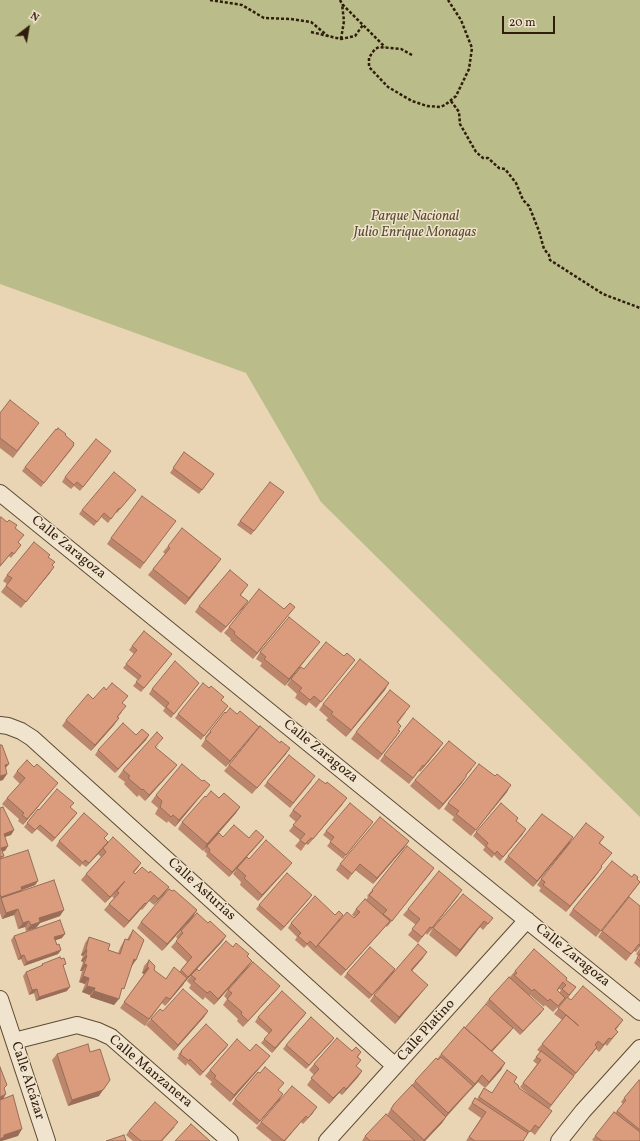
<!DOCTYPE html>
<html>
<head>
<meta charset="utf-8">
<style>
	body { margin:0 }
	#map { position:relative; width:640px; height:1141px; overflow:hidden; background:#e9d5b3; font-family:Vollkorn,serif }
	canvas { display:block }
	.north { position:absolute; left:8px; top:8px; width:40px; height:40px; -webkit-text-stroke:3px #f1e4ce; paint-order:stroke; rotate:31deg; font-size:11px; font-weight:700; line-height:16px; text-align:center; color:#301d0b }
	.north::after { content:''; display:block; margin:auto; width:14px; height:18px; background:#301d0b; clip-path:polygon(50% 0,100% 100%,50% 72%,0 100%) }
	.scale { position:absolute; left:502px; top:16px; width:53px; height:18px; box-sizing:border-box; border:2px solid #301d0b; border-top:0; padding-left:5px; font-size:12px; line-height:14px; white-space:nowrap; color:#301d0b; -webkit-text-stroke:3px #f1e4ce; paint-order:stroke }
</style>
</head>
<body>
<div id="map">
<canvas width="640" height="1141"></canvas>
<div class="north">N</div>
<div class="scale">20 m</div>
</div>
<script>
const context = document.querySelector('canvas').getContext('2d');
context.lineJoin = 'round';
function paint(path, color) { context.fillStyle = color; context.fill(path, 'evenodd'); }
const poly = rows => new Path2D(rows.map(r => 'M' + r).join(''));
function stroke(path, color, width, dash) { context.strokeStyle = color; context.lineWidth = width; context.lineCap = dash ? 'butt' : 'round'; context.setLineDash(dash || []); context.stroke(path); }
function drawText(font, color, halo, rows, align = 'center') {
  context.font = font + ' Vollkorn,serif'; context.lineWidth = 3; context.setLineDash([]); context.textBaseline = 'middle'; context.strokeStyle = halo; context.fillStyle = color; for (const [text, x, y, turn = 0] of rows) {
    context.save(); context.translate(x, y); context.rotate((+turn || 0) * Math.PI / 180); context.textAlign = isNaN(turn) ? turn : align; if (halo) context.strokeText(text, 0, 0); context.fillText(text, 0, 0); context.restore();
  }
}
const green = poly([
	[0,0,640,0,640,817,321,502,246,373,0,284]
]);
const path = poly([
	[210,0,242,5,264,18,291,19,311,22,329,37],
	[340,0,342,4,385,47],
	[311,32,341,39,355,36,363,25],
	[341,39,344,21,342,4],
	[412,55,401,49,379,47,375,49,372,53,369,58,369,67,388,87,412,101,427,106,440,107,445,105,456,96,469,69,472,48,461,20,448,0],
	[451,101,459,112,460,124,476,152,483,158,488,158,499,168,505,169,516,183,523,200,529,206,539,231,544,249,549,255,550,260,603,294,640,308]
]);
const minor = poly([
	[0,493,640,1012],
	[0,725,8,726,21,731,32,738,395,1066],
	[0,999,47,1141],
	[14,1041,77,1025,98,1031,111,1037,230,1141],
	[327,1141,527,920],
	[559,1141,583,1111,640,1048]
]);
const wall = poly([
	[0,413,35,429,13,458,0,448],
	[73,445,74,445,71,450,41,487,22,471,25,467],
	[184,452,214,474,199,494,170,473],
	[108,456,80,491,74,486,71,489,62,482,65,477],
	[133,494,117,513,116,512,108,523,101,517,94,526,79,514,82,510],
	[281,496,251,535,237,525,240,521],
	[0,519,7,522,15,528,18,543,21,545,11,558,9,556,0,567],
	[171,527,140,569,107,544,111,538],
	[168,546,216,566,185,605,148,575,165,554,163,552],
	[48,557,52,565,50,573,21,608,1,592,7,584,3,581,7,575],
	[244,591,241,595,244,607,221,633,195,612,199,606],
	[284,609,290,613,253,659,230,640,231,639,224,633,229,627],
	[132,646,172,654,141,692,133,686,138,680,123,668,134,654,129,650],
	[315,648,285,686,260,666,262,663,256,659,260,652],
	[350,666,316,708,309,702,306,706,295,698,297,694,287,685,291,679,304,669],
	[199,683,171,718,163,711,165,708,149,694,152,689],
	[385,690,346,737,326,720,328,718,319,710,323,704],
	[93,699,123,703,122,712,118,717,119,718,114,725,91,751,62,726,66,720],
	[228,706,201,740,175,718,178,714],
	[406,712,398,723,398,730,400,731,378,760,351,739,356,732],
	[226,713,237,714,259,727,254,733,226,767,201,746,206,738,205,737,210,731],
	[136,735,149,735,146,740,115,773,95,755,98,750],
	[280,743,290,748,286,754,252,794,224,771,229,765],
	[159,745,156,748,177,765,172,771,145,801,139,795,137,797,124,784,125,782,118,777,123,770],
	[439,749,420,772,419,771,409,784,380,761,384,755],
	[34,767,53,789,23,825,18,821,19,819,2,804,7,798,20,784,13,777,17,771],
	[472,769,466,776,462,783,439,810,410,786,415,780],
	[202,781,210,785,175,827,168,821,167,823,155,814,158,808,151,802,156,795],
	[312,781,290,808,264,786,267,782],
	[507,792,471,836,452,820,454,817,444,809,448,803],
	[206,797,219,798,240,807,236,813,203,851,178,829,182,822],
	[342,805,308,845,306,844,301,851,295,846,300,840,289,831,296,822,289,816,293,810],
	[70,807,74,817,52,842,37,829,32,834,24,827,27,823,39,810],
	[0,808,14,830,11,835,5,837,5,851,2,851,4,856,2,858,38,881,35,885,22,890,21,891,60,916,40,923,36,928,26,931,25,927,18,929,14,915,2,919,0,913],
	[518,818,516,821,523,834,500,861,494,855,492,858,483,850,485,847,473,836,476,832],
	[370,826,343,859,327,846,331,841,323,835,326,831],
	[223,837,249,838,264,837,261,841,229,877,206,856,207,854,204,851,207,846],
	[604,837,600,843,612,853,601,866,602,867,598,873,566,912,539,891,541,888,537,885,541,879],
	[104,839,108,842,141,863,134,872,135,874,149,873,169,887,165,893,154,905,149,901,142,910,141,909,124,928,104,910,114,898,112,897,115,893,105,903,81,880,86,874,101,857,98,854,100,852,86,867,82,864,80,867,56,846,59,841],
	[569,844,533,887,504,862,508,856],
	[405,847,373,884,355,870,348,880,336,870,340,864],
	[249,859,287,869,258,901,240,885,241,882,233,874,237,868],
	[434,868,387,927,386,926,341,976,313,951,318,945,313,951,307,945,304,948,295,940,297,937,288,928,291,923,340,919,319,943,354,918,355,917,352,915,356,909,366,900,368,897,367,896,372,890],
	[632,877,637,879,640,882,596,937,569,915,573,909],
	[172,891,197,910,193,917,162,951,137,928,141,922],
	[458,896,427,935,426,933,418,943,408,935,416,925,403,915,408,909],
	[309,899,281,931,256,909,259,905],
	[640,906,640,947,636,952,634,951,626,961,598,937,602,931],
	[493,918,483,930,480,927,456,957,429,935,433,928],
	[208,923,226,936,222,942,197,969,199,971,233,947,249,954,247,957,248,967,214,1005,205,997,203,1000,189,988,191,985,187,981,195,971,184,983,165,1006,162,1003,145,1026,120,1008,144,974,142,973,144,966,149,960,154,970,166,979,179,972,187,962,171,947,178,939,176,937,181,931],
	[133,930,136,960,131,966,120,994,114,1005,90,997,90,995,82,992,85,984,79,982,82,971,80,971,83,962,81,961,83,956,81,955,85,943,89,937,108,950,118,953,121,946,125,939,127,940,129,936],
	[14,936,62,938,55,940,57,945,61,950,58,954,24,966,21,959,18,960,11,940],
	[640,948,640,968,634,963,638,956,636,954],
	[423,958,412,971,423,991,395,1024,370,1001,374,995],
	[42,964,63,968,67,991,36,1001,34,993,29,995,23,976,26,972,41,966],
	[395,969,392,974,369,999,344,977,347,973],
	[515,971,566,980,576,987,568,998,571,1000,623,1020,616,1030,618,1032,607,1046,605,1044,599,1052,596,1049,574,1076,549,1109,552,1111,535,1135,530,1131,525,1138,523,1141,466,1141,481,1118,468,1109,475,1098,477,1099,484,1088,492,1093,514,1082,519,1088,533,1098,520,1087,537,1064,533,1061,540,1052,537,1050,562,1020,554,1014,564,1001,563,1000,553,1012,545,1005,544,1007,530,995,529,995,541,1013,520,1035,513,1028,510,1032,492,1052,505,1063,501,1070,485,1088,478,1082,446,1117,442,1123,425,1141,362,1141,365,1136,387,1115,394,1104,412,1085,415,1081,437,1059,441,1054,497,1014,486,1003,489,999,510,977],
	[559,989,561,990,559,993,557,991],
	[228,990,275,992,243,1027,237,1021,238,1019,223,1005,227,999,224,996],
	[163,1011,208,1011,204,1017,174,1051,146,1025,151,1019],
	[306,1013,303,1017,272,1053,261,1043,269,1034,255,1022,258,1017],
	[334,1038,331,1042,306,1069,283,1049,286,1045],
	[228,1045,225,1049,200,1076,187,1063,186,1066,177,1058,179,1056,178,1055,181,1051],
	[250,1051,265,1062,230,1102,210,1084,212,1082,205,1076,210,1070],
	[352,1051,361,1052,358,1057,361,1060,356,1066,362,1071,358,1077,342,1095,339,1093,329,1104,307,1085,314,1075,309,1070,314,1064],
	[90,1052,99,1096,68,1106,52,1060,57,1054],
	[640,1082,640,1141,594,1141,592,1140,595,1136,615,1113,623,1104,621,1102,624,1098],
	[278,1090,280,1099,257,1125,232,1104,235,1099],
	[313,1113,303,1124,301,1122,285,1141,272,1141,256,1128,261,1122],
	[175,1127,162,1141,133,1141,126,1135,129,1131]
]);
const shadedWall = poly([
	[221,559,216,566,185,605,189,598],
	[54,567,50,573,21,608,26,602],
	[248,601,244,607,221,633,226,627],
	[295,607,290,613,253,659,257,653],
	[320,642,315,648,285,686,289,679],
	[172,654,169,658,141,692,144,688],
	[389,683,385,690,346,737,351,730],
	[119,718,114,725,91,751,95,745],
	[259,727,254,733,226,767,230,761],
	[400,731,396,737,378,760,382,754],
	[149,735,146,740,115,773,118,769],
	[443,743,439,749,420,772,424,766],
	[290,748,286,754,252,794,257,788],
	[9,764,4,770,5,765],
	[177,765,172,771,145,801,149,795],
	[7,774,3,780,0,781,0,776],
	[466,777,462,783,439,810,443,804],
	[58,783,23,825,27,819],
	[210,785,175,827,179,820],
	[511,785,507,792,471,836,476,830],
	[347,798,342,805,308,845,313,839],
	[240,807,236,813,203,851,207,844],
	[77,813,74,817,52,842,55,838],
	[526,829,523,834,500,861,503,857],
	[14,830,11,835,1,838,4,834],
	[264,837,261,841,229,877,232,872],
	[573,837,569,844,533,887,537,881],
	[409,841,405,847,373,884,377,878],
	[108,842,100,852,86,867,89,863],
	[8,846,5,851,0,852,1,848],
	[141,863,137,869,128,878,133,872],
	[292,863,287,869,258,901,262,895],
	[602,867,595,877,566,912,570,906],
	[434,868,430,874,387,927,392,921],
	[38,881,35,885,22,890,19,894,1,898,0,899,1,897,21,887],
	[125,881,115,893,105,903,110,897],
	[640,882,635,889,596,937,601,931],
	[169,887,165,893,154,905,158,899],
	[462,890,458,896,427,935,432,928],
	[154,895,149,901,142,910,146,904],
	[312,895,309,899,281,931,284,927],
	[145,903,141,909,124,928,129,921],
	[18,909,14,915,2,919,6,913],
	[64,910,60,916,40,923,36,928,26,931,31,925,39,918],
	[197,910,193,917,162,951,167,944],
	[343,915,340,919,313,951,316,947],
	[29,921,25,927,18,929,23,923],
	[390,921,385,927,341,976,346,970],
	[484,921,480,927,456,957,460,950],
	[65,934,62,938,51,942,54,937],
	[226,936,222,942,184,983,188,977],
	[86,949,87,950,83,956,81,955],
	[61,950,58,954,24,966,27,962],
	[427,952,423,958,407,976,411,970],
	[24,955,21,959,18,960,21,956],
	[86,955,87,956,83,962,81,961],
	[134,959,136,960,132,966,129,966],
	[252,961,248,967,214,1005,218,999],
	[84,964,87,965,82,971,80,971],
	[147,967,149,968,144,974,142,973],
	[395,969,392,974,369,999,372,995],
	[83,976,89,978,85,984,79,982],
	[187,978,183,985,165,1006,170,999],
	[428,985,423,991,395,1024,399,1017],
	[87,986,95,988,90,995,82,992],
	[280,986,275,992,243,1027,248,1021],
	[70,987,67,991,36,1001,39,997],
	[37,989,34,993,29,995,32,990],
	[94,991,119,999,114,1005,90,997],
	[565,998,561,1004,553,1012,558,1006],
	[544,1009,541,1013,520,1035,523,1031],
	[208,1011,204,1017,174,1051,178,1045],
	[306,1013,303,1017,272,1053,275,1048],
	[513,1028,510,1032,487,1057,490,1053],
	[334,1038,331,1042,306,1069,309,1065],
	[609,1038,605,1044,599,1052,603,1045],
	[228,1045,225,1049,200,1076,203,1072],
	[597,1047,593,1053,571,1079,576,1073],
	[270,1056,265,1062,230,1102,234,1095],
	[505,1063,501,1070,485,1088,489,1082],
	[362,1071,358,1077,342,1095,346,1089],
	[482,1075,478,1082,470,1091,475,1084],
	[110,1080,99,1096,68,1106,72,1100],
	[473,1086,468,1092,446,1117,442,1123,425,1141,423,1141,444,1118,448,1113],
	[344,1087,339,1093,329,1104,333,1098],
	[6,1094,3,1099,0,1100,0,1097],
	[283,1094,280,1099,257,1125,260,1121],
	[317,1107,313,1113,303,1124,308,1118],
	[306,1116,301,1122,285,1141,284,1141],
	[178,1122,162,1141,161,1141],
	[22,1129,18,1136,2,1141,0,1141,0,1139,4,1135]
]);
const building = poly([
	[10,400,39,423,17,451,0,438,0,413,10,400],
	[58,428,66,434,65,435,74,443,73,445,74,445,44,483,25,467,56,429,57,430,58,428],
	[96,439,111,451,83,487,77,482,74,485,65,477,96,439],
	[184,452,214,474,202,490,173,468,184,452],
	[114,472,136,490,120,509,119,508,111,519,104,513,97,522,82,510,114,472],
	[270,482,284,492,254,531,240,521,270,482],
	[142,496,176,521,144,563,111,538,142,496],
	[1,517,7,522,9,520,17,525,15,528,24,535,18,542,21,545,14,554,12,552,0,566,0,519,1,517],
	[182,528,221,559,189,598,153,569,170,548,168,546,182,528],
	[34,542,50,555,48,557,55,562,52,565,54,567,26,602,6,586,12,578,7,575,34,542],
	[230,570,248,585,240,595,248,601,226,627,199,606,230,570],
	[259,589,284,609,290,603,295,607,257,653,234,634,235,632,229,627,259,589],
	[289,617,320,642,289,679,264,659,266,657,260,652,289,617],
	[144,631,172,654,144,688,136,682,141,676,126,664,137,650,132,646,144,631],
	[326,642,344,656,347,653,355,660,321,702,314,696,310,700,299,691,302,688,291,679,301,667,304,669,326,642],
	[360,659,389,683,351,730,331,714,333,712,323,704,360,659],
	[175,661,199,683,174,714,166,707,169,703,152,689,175,661],
	[112,683,128,696,122,703,126,706,117,717,119,718,95,745,66,720,88,694,93,699,104,687,106,690,112,683],
	[203,683,209,688,211,686,224,697,221,700,228,706,204,736,178,714,203,683],
	[390,690,410,706,397,722,401,726,398,730,400,731,382,754,356,732,390,690],
	[230,708,237,714,240,711,259,727,230,761,205,739,211,732,210,731,225,712,226,713,230,708],
	[413,718,443,743,424,766,423,765,413,778,384,755,413,718],
	[123,723,136,735,142,729,149,735,118,769,98,750,123,723],
	[260,726,280,743,281,741,290,748,257,788,229,765,260,726],
	[157,732,163,738,155,747,177,765,149,795,143,789,142,790,128,778,130,776,123,770,157,732],
	[449,741,476,763,466,775,466,777,443,804,415,780,449,741],
	[0,745,2,745,9,764,5,765,7,774,0,776,0,745],
	[289,755,315,776,293,803,267,782,289,755],
	[27,760,34,767,37,764,58,783,27,819,22,815,24,813,7,798,25,778,17,771,27,760],
	[182,764,202,781,204,780,210,785,179,820,173,815,171,817,160,807,162,801,156,795,182,764],
	[479,764,495,776,497,774,511,785,476,830,456,814,459,811,448,803,479,764],
	[319,779,326,784,327,782,347,798,313,839,311,838,305,844,300,840,305,834,293,825,301,816,293,810,319,779],
	[57,789,74,803,70,807,77,813,55,838,40,825,35,830,27,823,38,809,39,810,57,789],
	[211,791,219,798,224,793,240,807,207,844,182,822,205,796,206,797,211,791],
	[350,803,373,822,346,855,330,842,334,837,326,831,350,803],
	[501,803,518,818,516,821,526,829,503,857,497,851,495,854,486,846,488,843,476,832,501,803],
	[3,807,14,830,4,834,8,846,1,848,4,856,0,857,0,808,3,807],
	[84,813,108,834,104,838,108,842,89,863,85,860,83,863,59,841,84,813],
	[542,814,573,837,537,881,508,856,542,814],
	[380,817,409,841,377,878,360,864,352,874,340,864,380,817],
	[586,823,604,837,599,843,612,853,601,866,602,867,599,871,570,906,543,885,545,882,541,879,586,823],
	[234,825,249,838,256,830,264,837,232,872,209,852,210,850,207,846,219,833,223,837,234,825],
	[113,837,141,863,133,872,135,874,142,867,149,873,150,871,169,887,158,899,154,895,146,904,145,903,129,921,109,904,119,893,117,891,125,881,110,897,86,874,106,852,103,848,113,837],
	[266,840,292,863,262,895,244,878,246,876,237,868,247,857,249,859,266,840],
	[407,846,434,868,392,921,383,914,387,910,369,895,373,891,372,890,407,846],
	[28,850,38,881,21,887,22,890,1,897,0,894,0,859,28,850],
	[612,861,632,877,634,874,638,877,637,879,640,882,601,931,573,909,612,861],
	[439,871,462,890,432,928,430,927,422,937,412,929,420,919,408,909,439,871],
	[287,873,312,895,284,927,259,905,287,873],
	[54,880,64,910,39,918,40,922,31,925,29,921,23,923,18,909,6,913,1,898,54,880],
	[169,889,172,891,174,890,197,910,167,944,141,922,169,889],
	[463,894,493,918,488,924,484,921,460,950,433,928,463,894],
	[315,896,335,915,339,911,343,915,316,947,310,941,307,944,298,936,301,933,291,923,315,896],
	[629,897,640,906,640,946,639,944,631,954,602,931,629,897],
	[365,899,390,921,346,970,318,945,347,912,354,918,360,912,356,909,365,899],
	[197,913,208,923,210,921,226,936,188,977,181,970,192,957,176,941,183,933,181,931,197,913],
	[60,920,65,934,54,937,57,945,59,944,61,950,27,962,24,955,21,956,14,936,60,920],
	[133,930,144,940,136,960,134,959,124,989,122,988,119,999,94,991,95,988,87,986,89,978,83,976,87,965,84,964,87,956,86,955,87,950,86,949,89,937,110,944,108,950,120,954,125,939,129,940,133,930],
	[226,941,233,947,236,943,249,954,247,956,252,961,218,999,210,991,207,993,193,981,196,979,191,975,197,969,199,971,226,941],
	[418,944,427,952,411,970,428,985,399,1017,374,995,418,944],
	[370,947,395,969,372,995,347,973,370,947],
	[534,949,567,978,566,980,576,987,569,995,562,989,566,985,563,982,557,990,565,998,558,1006,550,999,548,1001,534,989,532,991,514,975,517,973,515,971,534,949],
	[640,954,640,961,637,958,640,954],
	[60,957,61,959,64,958,66,964,63,965,70,987,39,997,37,989,32,990,26,972,43,965,42,964,60,957],
	[149,960,155,966,154,970,166,979,174,967,187,978,170,999,166,997,149,1019,124,1002,149,968,147,967,149,960],
	[253,962,280,986,248,1021,241,1014,242,1012,227,999,232,993,228,990,253,962],
	[509,977,544,1009,523,1031,489,999,509,977],
	[583,986,623,1020,615,1029,618,1032,611,1039,609,1038,603,1045,598,1041,595,1045,597,1047,576,1073,542,1044,566,1015,579,1026,558,1008,567,997,571,1000,583,986],
	[183,989,208,1011,178,1045,151,1019,160,1009,163,1011,183,989],
	[282,991,306,1013,275,1048,264,1039,272,1030,258,1017,282,991],
	[486,1004,513,1028,491,1051,465,1028,486,1004],
	[311,1017,334,1038,309,1065,286,1045,311,1017],
	[206,1024,228,1045,203,1072,190,1059,189,1061,180,1054,182,1052,181,1051,206,1024],
	[464,1027,505,1063,489,1082,482,1075,475,1084,441,1054,464,1027],
	[337,1038,352,1051,356,1047,361,1052,357,1057,361,1060,356,1066,362,1071,346,1089,344,1087,333,1098,311,1078,319,1069,314,1064,337,1038],
	[237,1039,250,1051,256,1044,270,1056,234,1095,214,1078,216,1076,210,1070,237,1039],
	[88,1044,90,1052,100,1049,110,1080,103,1090,72,1100,57,1054,88,1044],
	[541,1051,574,1076,551,1105,523,1083,541,1060,536,1057,541,1051],
	[441,1057,473,1086,448,1113,415,1081,436,1058,438,1060,441,1057],
	[0,1067,7,1085,4,1088,6,1094,0,1097,0,1067],
	[265,1067,284,1083,278,1090,283,1094,260,1121,235,1099,258,1072,260,1073,265,1067],
	[507,1070,517,1077,514,1082,518,1085,519,1088,552,1111,539,1128,535,1125,530,1132,479,1097,484,1088,492,1093,507,1070],
	[639,1080,640,1082,640,1130,617,1111,626,1100,624,1098,639,1080],
	[412,1085,446,1117,424,1140,391,1109,394,1104,412,1085],
	[292,1086,317,1107,308,1118,306,1116,284,1141,261,1122,292,1086],
	[13,1095,22,1129,4,1135,4,1137,0,1139,0,1100,13,1095],
	[475,1098,528,1133,523,1141,475,1141,469,1137,486,1112,472,1103,475,1098],
	[155,1102,178,1122,161,1141,141,1141,129,1131,155,1102],
	[614,1112,640,1132,640,1141,602,1141,595,1136,614,1112],
	[386,1114,415,1141,370,1141,365,1136,386,1114],
	[191,1124,210,1141,175,1141,191,1124],
	[124,1135,126,1141,106,1141,124,1135]
]);
const parkNames = [
	["Parque Nacional",415,217],
	["Julio Enrique Monagas",415,233]
];
const streetNames = [
	["Calle Zaragoza",68,548,39],
	["Calle Zaragoza",320,752,39],
	["Calle Asturias",201,890,42],
	["Calle Zaragoza",572,956,39],
	["Calle Platino",427,1031,-48],
	["Calle Manzanera",150,1072,40],
	["Calle Alcázar",27,1081,72]
];
paint(green, '#babc8a');
stroke(minor, '#5e4b35', 18);
stroke(path, '#301d0b', 2.5, [3, 2]);
stroke(minor, '#f1e4ce', 16);
paint(wall, '#bb866c');
paint(shadedWall, '#996d58');
paint(building, '#da9c7d');
stroke(building, '#996d58', 1);
drawText('italic 14px', '#594d31', '#f1e4ce', parkNames);
drawText('14px', '#301d0b', '#f1e4ce', streetNames);
</script>
</body>
</html>
